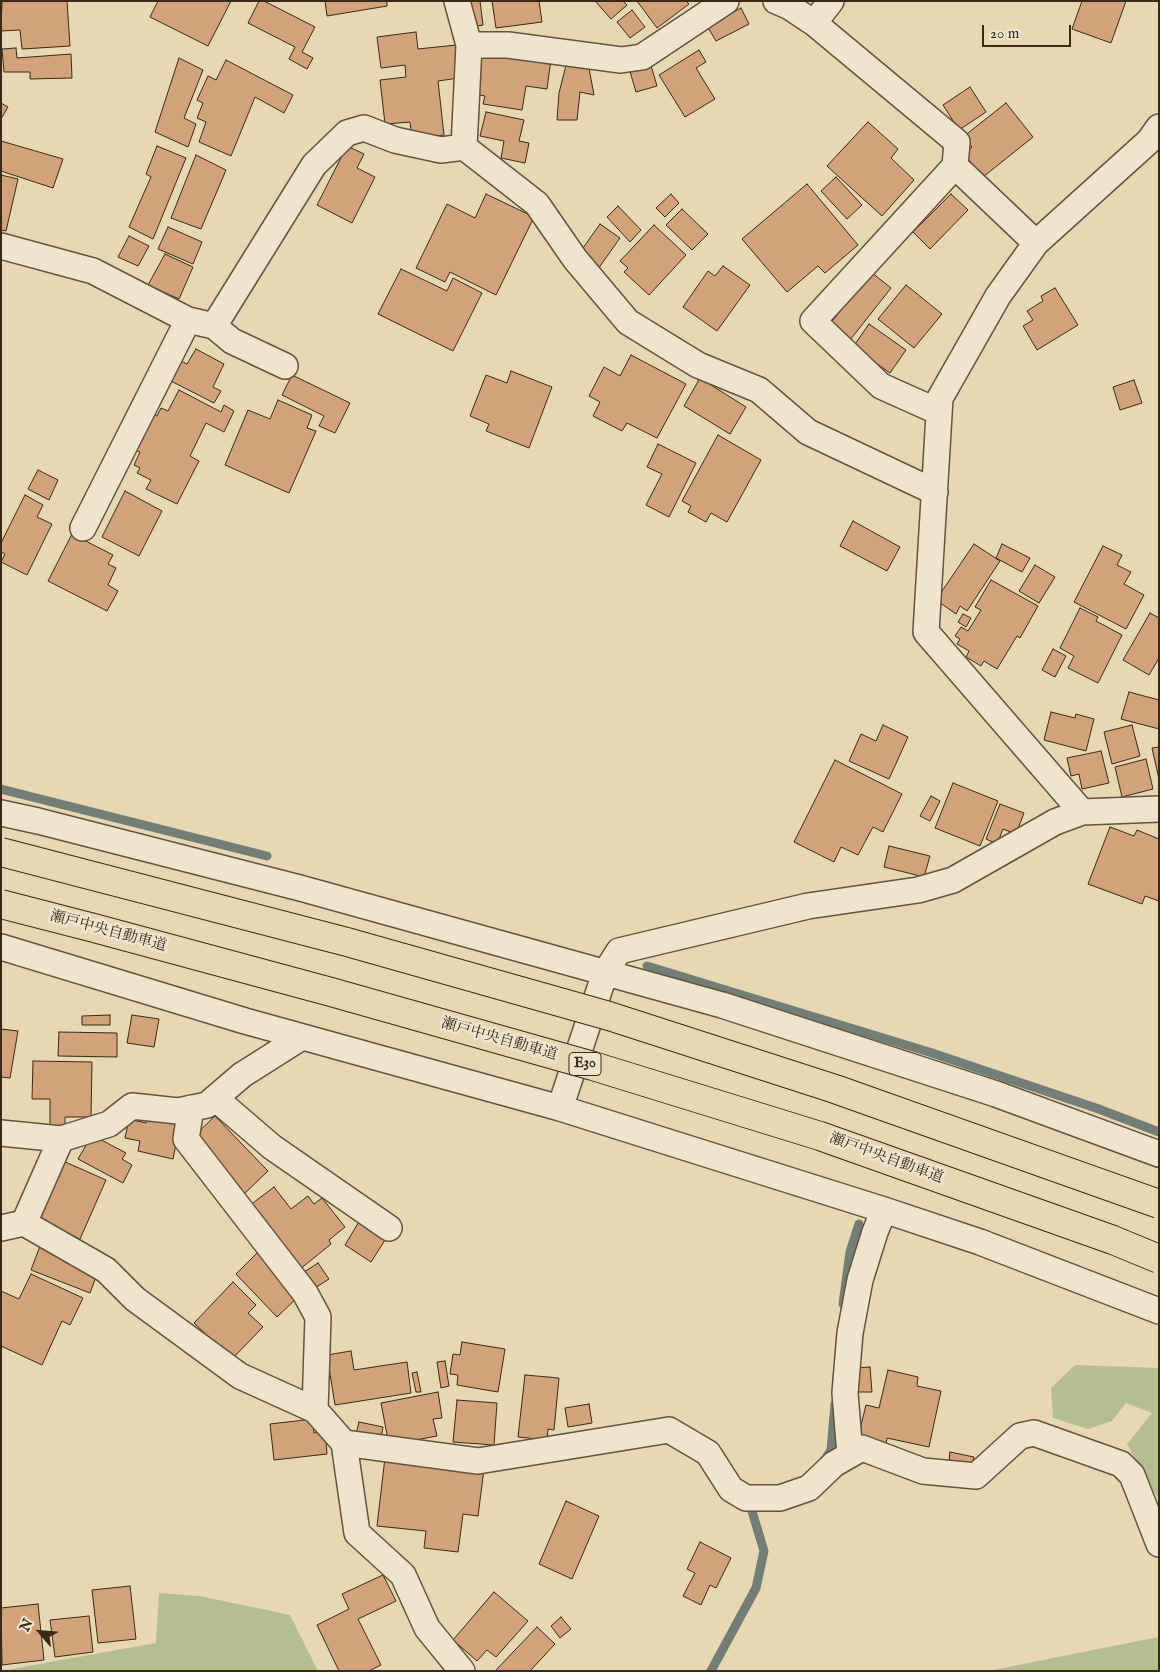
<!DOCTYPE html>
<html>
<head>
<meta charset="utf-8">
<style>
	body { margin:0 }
	#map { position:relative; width:1160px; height:1672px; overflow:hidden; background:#e7d7b3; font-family:"IM FELL English",serif }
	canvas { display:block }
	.frame { position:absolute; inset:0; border:2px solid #392915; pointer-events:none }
	.north { position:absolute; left:15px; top:1607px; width:50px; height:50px; -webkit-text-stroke:4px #efe5ce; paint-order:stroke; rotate:297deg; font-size:14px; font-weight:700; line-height:20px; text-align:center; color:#392915 }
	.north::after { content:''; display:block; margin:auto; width:18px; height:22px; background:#392915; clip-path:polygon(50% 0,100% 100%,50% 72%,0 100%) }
	.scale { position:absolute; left:982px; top:25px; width:89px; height:22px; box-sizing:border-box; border:2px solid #392915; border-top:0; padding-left:6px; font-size:15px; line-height:18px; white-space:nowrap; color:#392915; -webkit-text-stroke:4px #efe5ce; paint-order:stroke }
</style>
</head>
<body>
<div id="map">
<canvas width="1160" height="1672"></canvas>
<div class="frame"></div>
<div class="north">N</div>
<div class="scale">20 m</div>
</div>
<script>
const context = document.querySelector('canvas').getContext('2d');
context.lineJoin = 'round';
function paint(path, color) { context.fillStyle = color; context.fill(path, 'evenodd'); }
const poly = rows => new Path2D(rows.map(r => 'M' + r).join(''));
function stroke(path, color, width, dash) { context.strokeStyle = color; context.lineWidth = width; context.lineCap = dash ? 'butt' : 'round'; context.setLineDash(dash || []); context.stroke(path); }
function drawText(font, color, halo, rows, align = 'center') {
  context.font = font + ' "IM FELL English","Noto Serif JP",serif'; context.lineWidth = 5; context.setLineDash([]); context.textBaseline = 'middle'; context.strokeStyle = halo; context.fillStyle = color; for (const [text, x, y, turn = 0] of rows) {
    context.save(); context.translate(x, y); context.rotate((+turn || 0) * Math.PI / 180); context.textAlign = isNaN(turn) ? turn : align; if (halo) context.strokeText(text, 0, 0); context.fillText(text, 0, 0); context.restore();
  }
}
const green = poly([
	[1075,1365,1159,1368,1159,1500,1127,1444,1152,1413,1126,1403,1112,1421,1088,1429,1053,1418,1051,1388],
	[159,1593,200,1596,290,1615,318,1671,1,1671,156,1643],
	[1159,1637,1159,1671,988,1671]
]);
const stream = poly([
	[1,789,267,856],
	[647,966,929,1052,1096,1108,1159,1132],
	[843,1304,850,1252,859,1224],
	[824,1461,831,1450,835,1404],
	[711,1671,756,1588,764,1551,751,1508,752,1503]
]);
const building = poly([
	[2,1,67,1,70,46,22,49,20,30,1,31,2,1],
	[158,1,231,1,208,46,150,17,158,1],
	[259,1,264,1,315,27,302,52,313,58,307,69,289,59,295,47,248,23,259,1],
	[325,1,387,1,387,6,327,16,325,1],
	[467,1,480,1,483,25,471,27,467,1],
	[492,1,539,1,542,22,496,28,492,1],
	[597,1,623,1,627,5,611,19,596,2,597,1],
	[637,1,686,1,689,4,657,28,637,1],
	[1082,1,1126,1,1111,43,1072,29,1082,1],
	[741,8,749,24,716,41,707,26,741,8],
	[632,10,645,27,630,38,617,22,632,10],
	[416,32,418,49,456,45,459,78,438,81,444,135,412,139,410,122,385,124,380,80,406,77,405,65,381,68,377,37,416,32],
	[16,48,17,58,71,54,72,78,30,79,30,72,4,72,2,49,16,48],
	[480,48,551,59,547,89,526,86,522,110,483,104,485,96,473,94,480,48],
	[699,50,706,62,696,68,715,99,685,117,659,75,699,50],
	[179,58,203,70,184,118,196,124,188,147,155,132,179,58],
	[226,60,293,95,284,113,255,97,231,156,199,142,206,122,197,118,203,103,197,100,208,76,216,80,226,60],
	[567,61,588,63,594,95,580,92,577,120,557,120,559,93,567,61],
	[650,62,657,86,636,92,629,68,650,62],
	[970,87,986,112,959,130,943,105,970,87],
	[1,103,8,107,1,119,1,103],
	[1006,103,1033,137,983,177,964,154,972,147,963,137,1006,103],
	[486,112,524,120,519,141,529,143,525,163,501,158,504,141,480,136,486,112],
	[868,122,898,149,891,158,914,180,882,216,827,166,868,122],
	[1,141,63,159,53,188,1,171,1,141],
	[157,146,186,158,153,239,129,227,151,177,146,174,157,146],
	[347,146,364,154,357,168,375,177,352,223,317,205,347,146],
	[196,155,226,170,201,229,171,218,196,155],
	[1,175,18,179,6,231,1,230,1,175],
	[836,177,862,205,847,219,821,191,836,177],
	[807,184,858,245,825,273,818,266,787,292,742,239,807,184],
	[486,194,534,217,496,295,450,272,445,282,416,268,447,204,475,218,486,194],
	[671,194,679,203,665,217,656,208,671,194],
	[951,194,968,210,930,249,913,232,951,194],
	[618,206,641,230,630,242,607,217,618,206],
	[682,209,708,234,692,250,666,225,682,209],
	[600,224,620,238,598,269,578,255,600,224],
	[654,225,686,255,649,295,624,272,628,268,620,261,654,225],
	[168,227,202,242,193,264,158,249,168,227],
	[129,236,149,246,138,266,118,257,129,236],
	[165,254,193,267,179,299,148,285,165,254],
	[723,266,750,285,717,331,683,307,708,271,715,276,723,266],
	[401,269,447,291,453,278,482,293,453,351,378,314,401,269],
	[871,272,891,288,850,340,830,324,871,272],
	[906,285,942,314,914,348,878,319,906,285],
	[1055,288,1078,325,1037,350,1023,326,1033,320,1027,311,1043,301,1041,296,1055,288],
	[869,324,906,350,890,373,853,347,869,324],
	[196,349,224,364,213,387,221,391,214,403,167,379,177,359,187,364,196,349],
	[631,355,686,384,657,438,627,423,622,431,593,416,600,402,589,396,604,367,620,376,631,355],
	[511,371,552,387,529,448,486,431,489,424,470,416,486,375,507,383,511,371],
	[292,375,350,403,335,433,319,426,324,416,282,395,292,375],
	[700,378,746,407,730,434,684,406,700,378],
	[1134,380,1142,403,1120,410,1113,387,1134,380],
	[179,390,221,412,224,405,234,411,224,432,206,423,190,456,199,461,177,504,146,489,151,480,137,473,140,468,134,465,140,452,132,449,151,413,157,416,161,408,168,411,179,390],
	[278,400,312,415,307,428,316,431,289,493,225,465,248,410,270,419,278,400],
	[718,435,761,460,727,522,711,513,706,522,688,512,691,506,682,501,718,435],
	[658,444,696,463,669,517,646,505,662,474,647,467,658,444],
	[38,470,58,480,49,500,28,489,38,470],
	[125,491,162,511,139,556,102,537,125,491],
	[25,495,43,505,37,517,52,524,27,575,1,562,5,554,1,552,1,543,25,495],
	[853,521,900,547,887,571,840,546,853,521],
	[72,534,113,555,108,564,116,568,108,585,118,591,107,611,48,581,72,534],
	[974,544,1000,561,967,611,960,606,956,614,936,600,974,544],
	[1002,544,1030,558,1022,572,996,558,1002,544],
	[1103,546,1122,555,1117,565,1131,572,1124,584,1144,595,1126,629,1074,602,1103,546],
	[1035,565,1055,577,1039,603,1019,591,1035,565],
	[991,580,1038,606,1020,638,1017,636,997,669,984,661,981,666,966,657,969,651,957,644,960,639,955,636,961,627,968,631,981,610,975,607,991,580],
	[1080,608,1098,617,1096,621,1122,635,1098,683,1068,668,1074,656,1060,648,1080,608],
	[1150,613,1159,618,1159,658,1149,675,1123,660,1150,613],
	[963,614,971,618,966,627,958,622,963,614],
	[1053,649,1066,656,1055,677,1042,670,1053,649],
	[1129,692,1159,700,1159,729,1121,719,1129,692],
	[1051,712,1075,718,1076,714,1094,719,1086,751,1044,740,1051,712],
	[883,725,908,737,889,779,849,761,861,734,876,741,883,725],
	[1132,725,1140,756,1112,764,1104,732,1132,725],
	[1159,747,1159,779,1152,748,1159,747],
	[1101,751,1109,783,1082,789,1079,774,1071,776,1067,758,1101,751],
	[1146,759,1153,789,1122,797,1115,767,1146,759],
	[835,760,902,794,883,832,873,827,858,855,841,847,834,862,794,842,835,760],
	[953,783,998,801,980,846,935,828,953,783],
	[931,796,940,801,930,821,920,816,931,796],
	[1000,804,1024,813,1016,834,1003,829,997,844,986,839,1000,804],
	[1110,827,1134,836,1137,830,1159,839,1159,901,1145,896,1142,904,1088,884,1110,827],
	[889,846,930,856,924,877,884,867,889,846],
	[110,1015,110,1025,82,1025,82,1016,110,1015],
	[132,1015,159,1019,154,1047,127,1043,132,1015],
	[1,1029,18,1031,10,1078,1,1077,1,1029],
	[59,1032,117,1033,117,1057,58,1056,59,1032],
	[33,1061,92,1062,91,1117,65,1117,65,1130,50,1130,50,1099,32,1099,33,1061],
	[148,1112,181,1119,173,1159,138,1151,140,1141,125,1138,129,1119,146,1123,148,1112],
	[215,1116,268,1171,244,1194,191,1139,215,1116],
	[92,1135,126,1153,122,1159,132,1165,123,1183,78,1159,92,1135],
	[63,1161,106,1180,80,1239,37,1220,63,1161],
	[274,1187,291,1209,308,1196,314,1204,322,1198,345,1227,329,1240,331,1244,299,1270,249,1206,274,1187],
	[360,1220,387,1237,371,1262,345,1245,360,1220],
	[40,1246,97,1274,90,1293,31,1270,40,1246],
	[258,1252,300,1295,277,1317,236,1274,258,1252],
	[318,1263,329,1279,312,1290,301,1274,318,1263],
	[31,1274,83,1298,70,1325,62,1321,42,1365,1,1346,1,1291,19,1299,31,1274],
	[233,1282,256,1305,248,1313,263,1327,232,1359,194,1323,233,1282],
	[462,1342,505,1349,498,1392,457,1385,458,1375,450,1374,453,1354,460,1355,462,1342],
	[351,1351,354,1370,407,1362,411,1393,335,1405,327,1355,351,1351],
	[445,1361,449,1386,441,1388,437,1362,445,1361],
	[870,1367,872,1392,857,1392,856,1368,870,1367],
	[888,1370,918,1377,917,1386,941,1391,929,1447,887,1438,886,1444,858,1437,866,1405,879,1408,888,1370],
	[417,1372,421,1392,416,1392,412,1373,417,1372],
	[525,1375,559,1378,554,1430,548,1429,547,1440,518,1437,525,1375],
	[438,1392,442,1418,433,1419,437,1436,389,1445,381,1403,438,1392],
	[457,1400,497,1403,494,1445,453,1442,457,1400],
	[589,1404,592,1423,568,1427,565,1408,589,1404],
	[313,1419,314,1433,325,1431,327,1454,274,1460,270,1424,313,1419],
	[359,1422,383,1427,380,1443,355,1438,359,1422],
	[950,1452,974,1457,972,1465,949,1460,950,1452],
	[385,1458,484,1469,478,1516,463,1514,458,1552,424,1548,426,1531,377,1526,385,1458],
	[566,1501,599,1516,572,1579,539,1564,566,1501],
	[700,1542,731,1558,716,1588,710,1585,701,1605,683,1596,695,1573,687,1569,700,1542],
	[383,1575,396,1601,358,1619,381,1665,369,1671,339,1671,317,1625,349,1609,342,1594,383,1575],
	[130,1586,136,1639,98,1643,92,1590,130,1586],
	[494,1592,528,1621,496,1657,487,1650,477,1661,453,1640,494,1592],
	[38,1604,44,1660,2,1665,1,1608,38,1604],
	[89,1616,93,1652,55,1657,50,1620,89,1616],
	[561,1617,571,1629,560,1638,551,1626,561,1617],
	[537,1627,555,1644,530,1671,495,1671,537,1627]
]);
const street = poly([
	[457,1,469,45,464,147],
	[776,1,790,7,814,23],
	[831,1,814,23,957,142,955,166],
	[469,45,508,45,621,60,642,57,726,1],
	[1,246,93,271,188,320,214,326,314,165,347,133,364,128,395,140,441,150,464,147,537,204,575,259,628,322,698,365,759,390,808,432,935,492],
	[214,326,232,341,285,366],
	[939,412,881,386,813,321,955,166,1036,243],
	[83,528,188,320],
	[1082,812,926,632,940,398,998,296,1036,243,1149,141,1159,127],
	[1,813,38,821,300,888,722,1005,996,1094,1159,1154],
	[1,947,245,1021,560,1108,884,1210,980,1242,1159,1311],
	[215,1098,272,1147,389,1228],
	[191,1108,186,1139,305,1293,318,1317,315,1410],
	[560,1108,605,973,619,951,808,906,918,890,953,880,1055,822,1082,812,1159,809],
	[1,1133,61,1139],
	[24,1223,61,1139,109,1124,132,1106,178,1111,207,1105,242,1075,302,1037],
	[1,1228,24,1223,106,1270,135,1299,240,1376,315,1410,344,1443,357,1533,403,1575,427,1628,462,1671],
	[344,1443,478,1461,669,1430,708,1453,731,1489,746,1498,780,1498,809,1488,834,1464,862,1448,923,1471,976,1476,1020,1436,1034,1433,1121,1464,1132,1475,1159,1544],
	[850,1455,845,1393,850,1333,860,1280,875,1232,884,1210]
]);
const highwayBridge = poly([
	[1,852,347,942,609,1016,835,1089,1159,1204],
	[1,904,94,928,331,992,593,1066,820,1136,1113,1240,1159,1259]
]);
const shields = [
	[585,1064,32]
];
const shieldNames = [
	["E30",585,1064]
];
const streetNames = [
	["瀬戸中央自動車道",108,932,15],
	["瀬戸中央自動車道",499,1040,16],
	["瀬戸中央自動車道",886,1159,20]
];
paint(green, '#b4be8e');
stroke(stream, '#737e76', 9);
paint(building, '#d2a37b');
stroke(building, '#392915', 1);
stroke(street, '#64543c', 28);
stroke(street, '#efe5ce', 25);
stroke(highwayBridge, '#392915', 30, []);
stroke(highwayBridge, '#e7d7b3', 28);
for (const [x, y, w] of shields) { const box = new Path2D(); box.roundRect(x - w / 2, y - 11.5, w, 23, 4); context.fillStyle = '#efe5ce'; context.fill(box); stroke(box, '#392915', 1); }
drawText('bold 14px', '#392915', null, shieldNames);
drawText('15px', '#392915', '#efe5ce', streetNames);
</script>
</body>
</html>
